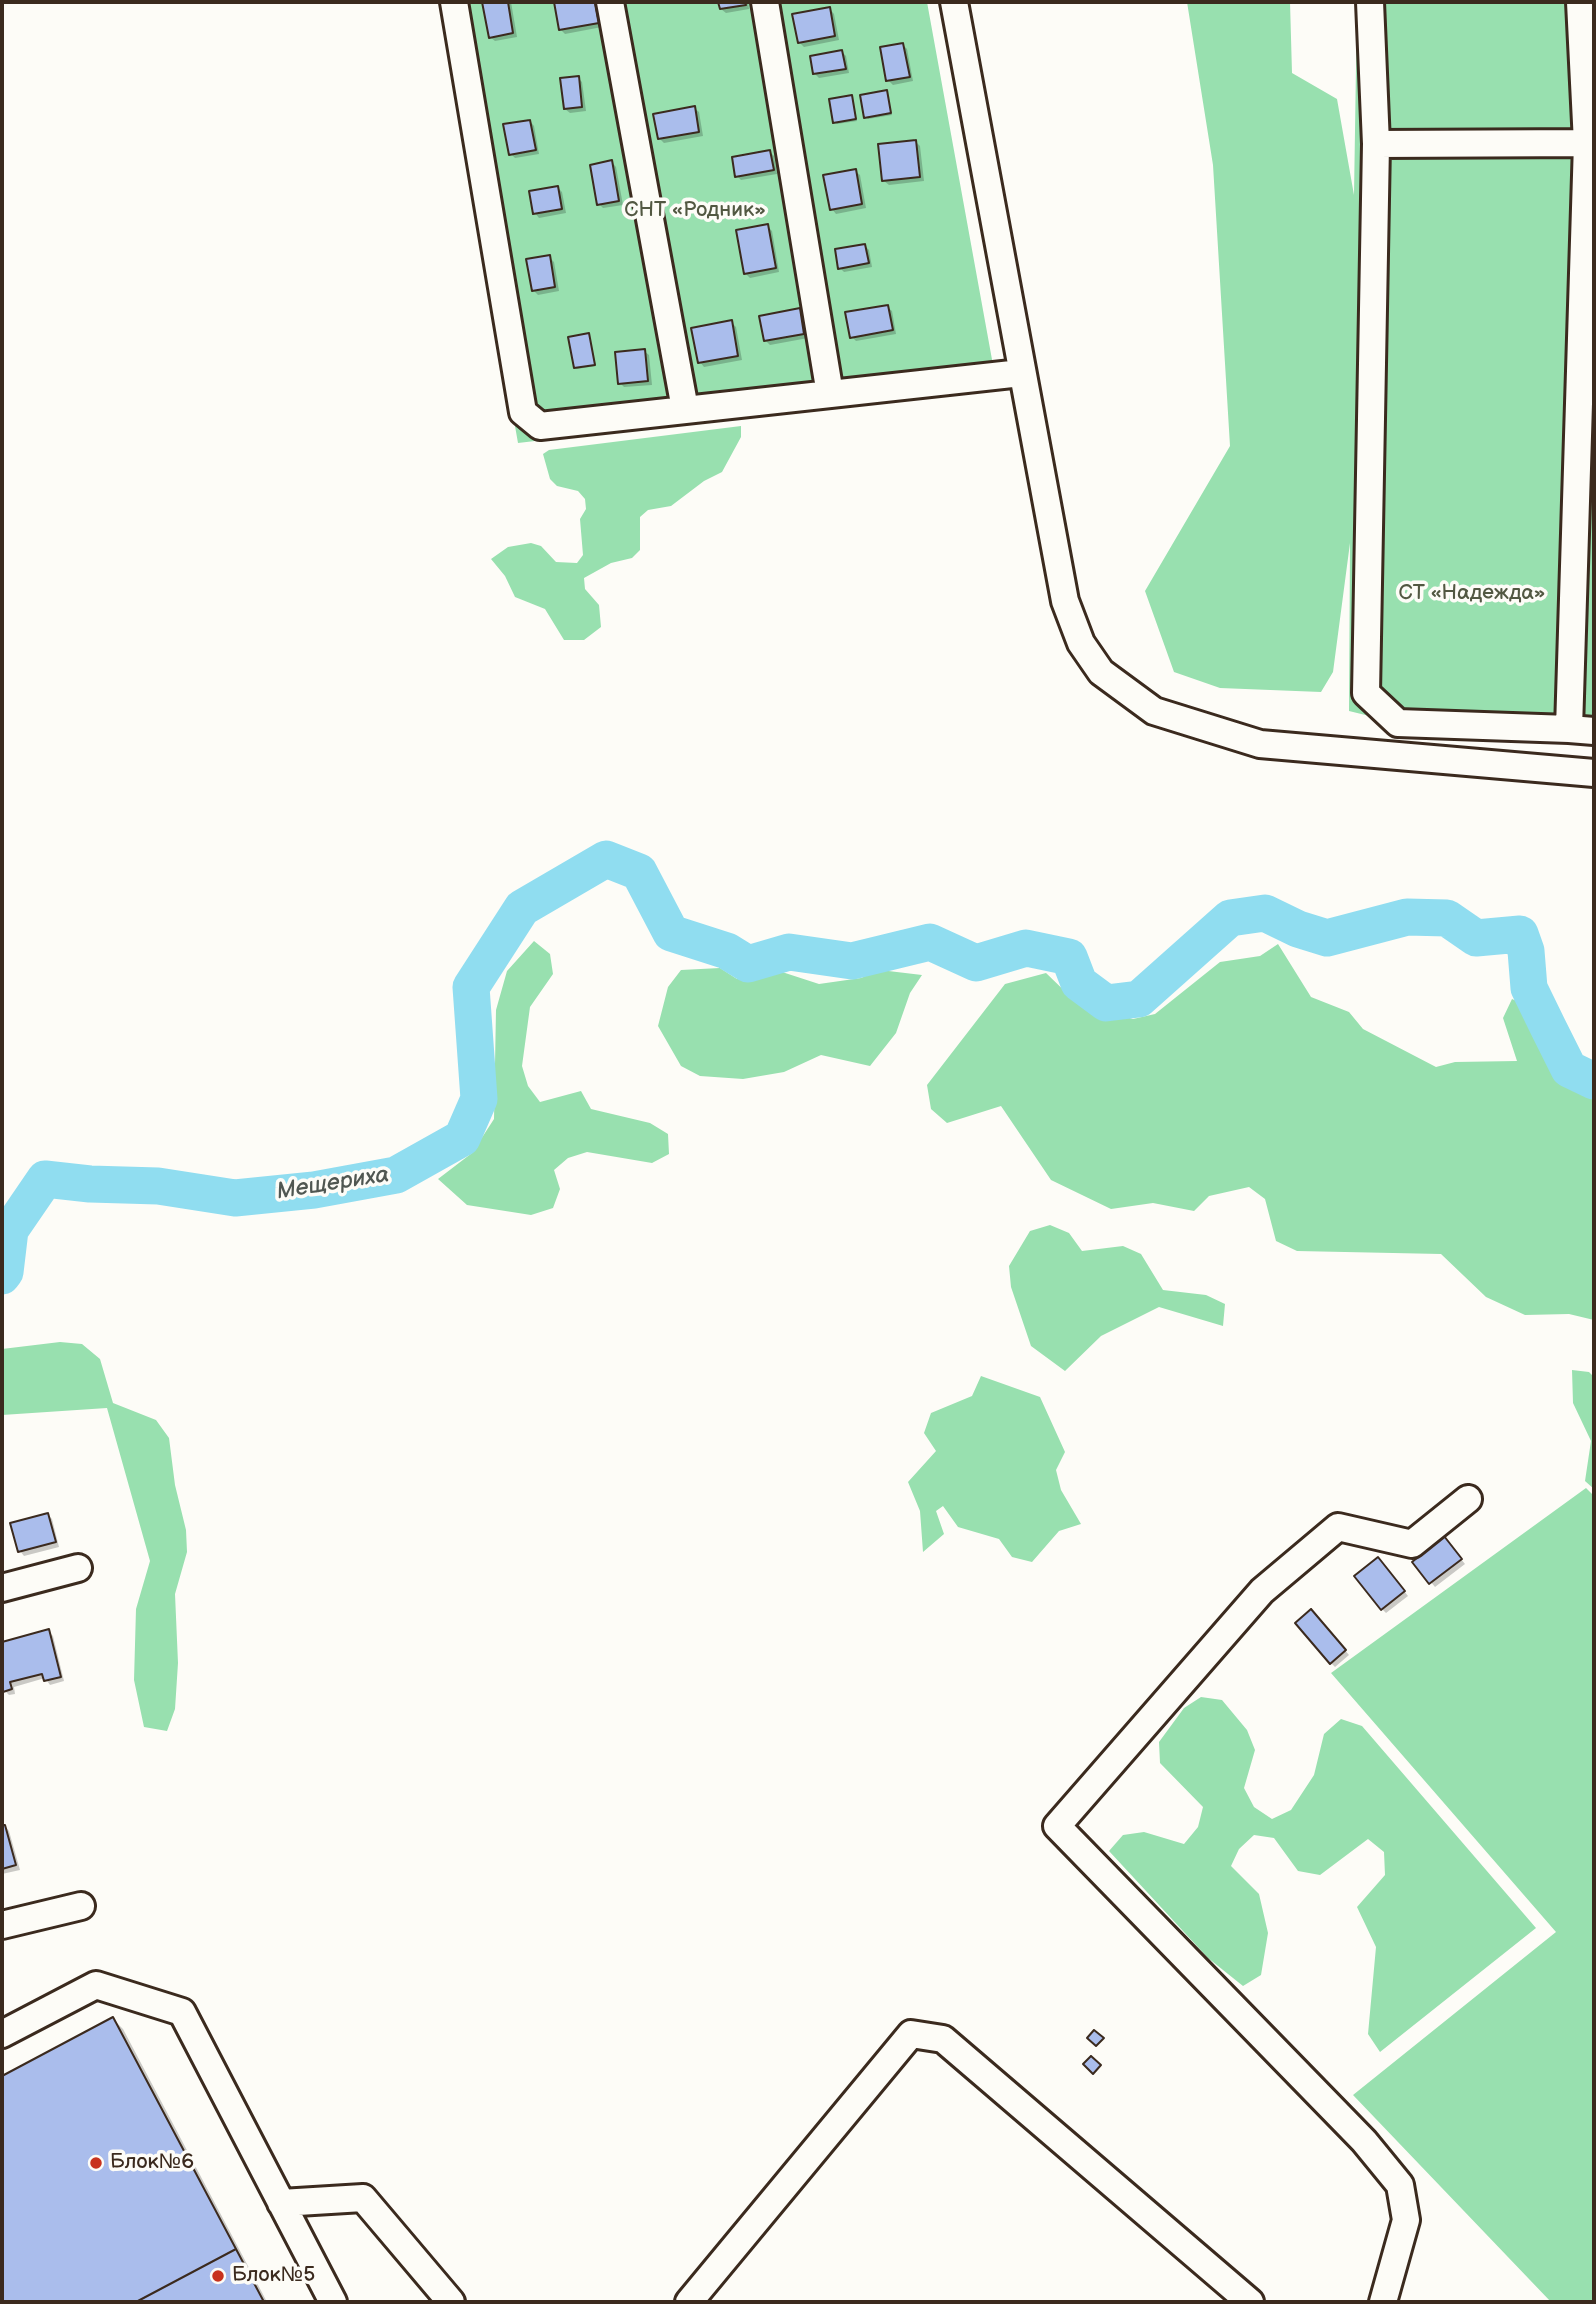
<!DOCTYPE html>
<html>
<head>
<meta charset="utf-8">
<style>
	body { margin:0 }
	#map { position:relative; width:1596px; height:2304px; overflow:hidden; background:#fdfcf7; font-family:"Balsamiq Sans",sans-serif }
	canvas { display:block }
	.frame { position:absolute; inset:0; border:4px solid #3b2a1e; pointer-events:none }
</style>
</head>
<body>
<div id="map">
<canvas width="1596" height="2304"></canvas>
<div class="frame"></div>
</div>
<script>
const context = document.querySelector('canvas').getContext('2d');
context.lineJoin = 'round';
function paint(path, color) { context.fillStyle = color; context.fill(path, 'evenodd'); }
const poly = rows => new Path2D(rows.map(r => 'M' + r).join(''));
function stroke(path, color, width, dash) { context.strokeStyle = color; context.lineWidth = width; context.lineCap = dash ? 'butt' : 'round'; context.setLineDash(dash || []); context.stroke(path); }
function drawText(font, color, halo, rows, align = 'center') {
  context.font = font + ' "Balsamiq Sans",sans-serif'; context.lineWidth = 7; context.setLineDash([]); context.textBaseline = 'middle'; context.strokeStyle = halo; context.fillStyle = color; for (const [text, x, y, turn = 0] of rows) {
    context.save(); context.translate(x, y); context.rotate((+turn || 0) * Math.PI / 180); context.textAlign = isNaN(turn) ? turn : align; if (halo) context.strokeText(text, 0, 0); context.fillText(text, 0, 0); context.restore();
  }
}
const green = poly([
	[440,2,927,2,997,387,518,443],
	[1187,2,1290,2,1292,73,1337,99,1354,195,1357,2,1594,2,1594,744,1398,723,1349,711,1350,543,1333,672,1321,692,1220,688,1174,672,1145,591,1230,446,1213,165],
	[741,426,741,437,722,472,704,481,671,506,648,510,640,517,640,550,632,558,611,563,584,578,585,589,599,605,601,627,584,640,564,640,545,609,515,597,505,576,491,559,508,547,531,543,541,546,556,562,577,563,583,555,580,519,586,509,585,499,578,491,557,486,550,479,543,454,549,450],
	[534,941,550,954,553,974,530,1007,522,1066,528,1086,540,1102,581,1091,591,1109,650,1123,668,1134,669,1154,652,1163,587,1152,568,1158,554,1170,560,1189,553,1208,531,1215,467,1205,438,1179,472,1153,494,1119,496,1010,507,971],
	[1278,944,1311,997,1349,1012,1363,1029,1436,1067,1455,1062,1517,1061,1503,1018,1512,999,1530,1007,1568,1079,1594,1092,1594,1320,1569,1314,1525,1315,1486,1297,1441,1254,1297,1251,1276,1241,1265,1199,1249,1187,1209,1196,1194,1211,1153,1203,1111,1209,1051,1180,1001,1106,947,1123,931,1109,927,1085,1005,984,1046,973,1075,1001,1133,1019,1155,1014,1220,962,1260,956],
	[720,968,737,979,779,971,819,984,861,978,880,970,922,975,910,993,896,1033,870,1066,821,1055,784,1072,743,1079,700,1076,681,1066,658,1026,668,987,681,970],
	[1050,1225,1069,1233,1082,1251,1123,1246,1141,1254,1163,1290,1206,1295,1225,1304,1223,1326,1159,1307,1101,1336,1065,1371,1031,1346,1011,1287,1009,1266,1030,1231],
	[60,1342,82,1344,100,1359,113,1403,156,1420,169,1438,175,1485,186,1530,187,1552,175,1594,178,1663,175,1709,167,1731,144,1727,134,1680,136,1609,150,1561,107,1408,2,1415,2,1349],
	[1572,1370,1589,1372,1594,1377,1594,1489,1585,1481,1591,1441,1573,1403],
	[981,1376,1040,1397,1065,1452,1056,1470,1061,1490,1081,1524,1059,1531,1032,1562,1012,1557,999,1539,958,1527,943,1506,936,1511,944,1534,923,1552,920,1511,908,1482,936,1451,924,1433,931,1413,972,1396],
	[1586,1488,1594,1496,1594,2302,1551,2302,1353,2095,1556,1932,1331,1673],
	[1201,1697,1222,1700,1247,1730,1255,1750,1244,1788,1254,1807,1272,1819,1291,1810,1314,1775,1324,1734,1341,1719,1362,1726,1536,1928,1380,2052,1368,2034,1376,1947,1357,1907,1385,1875,1384,1852,1368,1839,1320,1875,1298,1871,1274,1838,1254,1835,1239,1849,1231,1866,1259,1894,1268,1933,1261,1975,1243,1986,1208,1958,1109,1851,1123,1835,1144,1832,1184,1844,1198,1827,1203,1807,1160,1763,1159,1742,1184,1708]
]);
const shadow = poly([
	[484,2,511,2,517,37,495,41,490,37],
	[556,2,597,2,602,27,565,34,561,30],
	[720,2,748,2,749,9,726,13,721,9],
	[830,9,834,14,839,40,804,47,799,42],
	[903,45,907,49,913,81,893,85,888,80],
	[842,52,846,56,849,73,819,78,815,74],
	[578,78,582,82,586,111,570,113,565,109],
	[886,92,892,115,868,119,866,117],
	[851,97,857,121,837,124,835,122],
	[694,108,699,112,703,136,664,143,659,138],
	[530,121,534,126,539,154,515,158,511,154],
	[915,141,920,146,924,181,889,185,884,181],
	[770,152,774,156,777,174,741,180,737,176],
	[612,162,616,167,623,205,603,208,599,204],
	[855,171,860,175,866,208,836,214,832,209],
	[558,188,562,192,566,213,539,218,535,213],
	[767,226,772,231,779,272,750,278,745,273],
	[865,246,869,250,872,267,844,272,840,268],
	[549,257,554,262,559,291,538,295,534,291],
	[887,307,892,311,896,334,856,341,852,337],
	[799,310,804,315,808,338,770,345,765,340],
	[731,322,736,327,742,360,704,367,700,362],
	[588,335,596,366,577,369,575,368],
	[644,351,649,355,652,385,624,387,620,383],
	[48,1515,52,1519,59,1547,24,1556,20,1551],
	[1448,1543,1465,1564,1435,1587,1414,1562],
	[1382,1563,1408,1596,1386,1613,1382,1609],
	[1315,1616,1349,1655,1335,1667,1331,1663],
	[48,1631,53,1636,64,1681,50,1685,45,1678,14,1687,15,1694,9,1695,5,1691,2,1679,2,1643],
	[5,1826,9,1831,20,1870,2,1874,2,1827],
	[113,2019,123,2029,267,2302,2,2302,2,2078]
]);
const river = poly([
	[2,1276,5,1272,10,1230,45,1179,90,1184,158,1186,235,1198,314,1190,396,1175,462,1138,479,1099,471,987,522,908,606,859,639,872,671,933,727,951,748,964,789,952,852,961,930,942,976,963,1026,948,1069,957,1079,983,1106,1003,1139,999,1230,918,1265,913,1298,929,1327,938,1407,917,1447,918,1476,938,1520,934,1526,951,1529,988,1548,1027,1569,1069,1594,1081]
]);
const building = poly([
	[482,2,508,2,513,33,489,38,482,2],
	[554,2,595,2,599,23,559,30,554,2],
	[718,2,745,2,746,5,720,9,718,2],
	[830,7,835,36,798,43,792,14,830,7],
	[903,43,910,77,886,81,880,47,903,43],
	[842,50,846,69,813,74,810,56,842,50],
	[579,76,582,107,564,109,560,78,579,76],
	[887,90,891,113,864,118,860,95,887,90],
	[852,95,856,119,833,123,829,99,852,95],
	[695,106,699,132,658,139,653,114,695,106],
	[530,120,536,150,509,155,503,124,530,120],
	[916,140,920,177,882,181,878,144,916,140],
	[770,150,774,170,735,177,732,157,770,150],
	[612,160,619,201,597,205,590,165,612,160],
	[856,169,862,204,830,210,823,175,856,169],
	[558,186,562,209,533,214,529,191,558,186],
	[768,224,776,268,744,274,736,230,768,224],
	[865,244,869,263,838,269,835,249,865,244],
	[550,255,555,287,532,291,526,259,550,255],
	[888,305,893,330,850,338,845,312,888,305],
	[800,308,804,334,764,341,759,316,800,308],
	[732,320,738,356,698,363,691,328,732,320],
	[589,333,595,365,574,368,568,337,589,333],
	[645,349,648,381,618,384,615,352,645,349],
	[48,1513,56,1542,18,1552,10,1523,48,1513],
	[1444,1536,1462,1559,1429,1584,1412,1562,1444,1536],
	[1378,1557,1405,1591,1381,1610,1354,1576,1378,1557],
	[1311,1609,1346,1650,1330,1664,1295,1623,1311,1609],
	[49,1629,61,1677,44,1681,42,1674,10,1682,12,1689,3,1692,2,1642,49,1629],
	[2,1825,5,1825,16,1865,2,1869,2,1825],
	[113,2017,236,2249,136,2302,2,2302,2,2076,113,2017],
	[1094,2030,1104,2038,1096,2046,1087,2038,1094,2030],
	[1091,2056,1101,2065,1093,2074,1083,2064,1091,2056],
	[236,2249,264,2302,136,2302,236,2249]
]);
const minor = poly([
	[454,2,523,412,540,426,1021,373],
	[610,2,685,409],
	[765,2,830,394],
	[954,2,1065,601,1081,643,1101,672,1154,711,1260,744,1594,773],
	[1370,2,1376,144,1366,693,1398,723,1569,729],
	[1580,2,1587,143,1569,729,1594,731],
	[1376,144,1594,143],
	[2,1588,78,1568],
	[2,1925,81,1906],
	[2,2034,96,1985,182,2012,333,2302],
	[281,2203,363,2198,451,2302],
	[689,2302,911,2034,943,2039,1250,2302],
	[1383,2302,1406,2220,1400,2185,1364,2141,1057,1826,1262,1591,1338,1527,1412,1544,1468,1499]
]);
const markers = [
	[96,2163,7,"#c8321e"],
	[218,2276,7,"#c8321e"]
];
const parkNames = [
	["СНТ «Родник»",695,211],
	["СТ «Надежда»",1472,594]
];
const poiNames = [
	["Блок№6",110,2163],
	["Блок№5",232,2276]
];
const waterNames = [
	["Мещериха",333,1184,-9]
];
paint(green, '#98e0af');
paint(shadow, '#0003');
stroke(river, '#90ddf0', 37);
paint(building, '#aabdec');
stroke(building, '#3b2a1e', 2);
stroke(minor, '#3b2a1e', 32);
stroke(minor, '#fdfcf7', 26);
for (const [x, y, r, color] of markers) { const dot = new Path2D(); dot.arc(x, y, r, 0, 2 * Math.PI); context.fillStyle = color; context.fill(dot); stroke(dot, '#fdfcf7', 2.5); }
drawText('21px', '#525842', '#fdfcf7', parkNames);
drawText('21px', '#3b2a1e', '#fdfcf7', poiNames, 'left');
drawText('italic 23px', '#505752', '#fdfcf7', waterNames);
</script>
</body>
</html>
